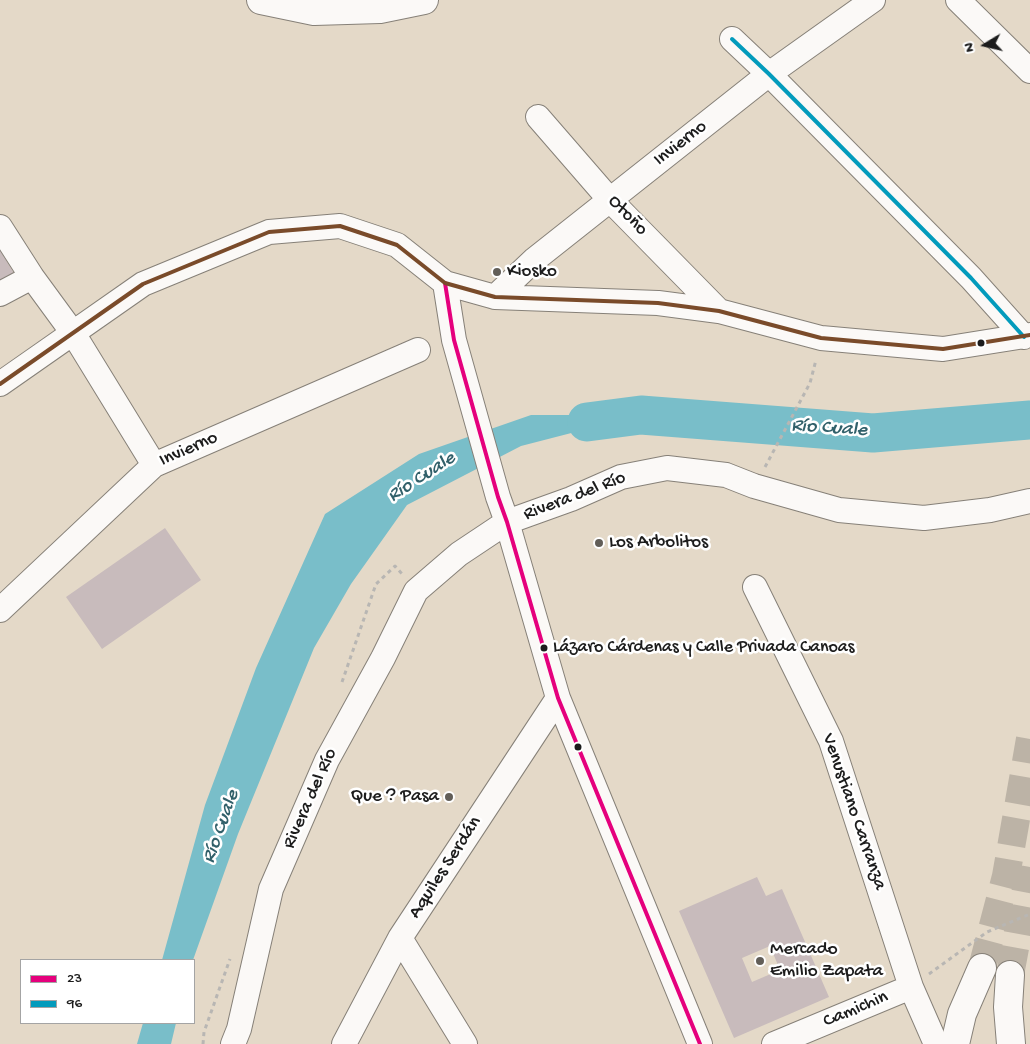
<!DOCTYPE html>
<html>
<head>
<meta charset="utf-8">
<style>
	body { margin:0 }
	#map { position:relative; width:1030px; height:1044px; overflow:hidden; background:#e4d9c8; font-family:"Gochi Hand",sans-serif }
	canvas { display:block }
	.legend { position:absolute; left:20px; top:959px; width:175px; height:65px; box-sizing:border-box; background:#fff; border:1px solid #a4a4a4; margin:0; padding:6px 9px; list-style:none; font-size:15px; color:#1c1c1c }
	.legend li { display:flex; align-items:center; gap:10px; height:25px }
	.legend b { width:25px; border:1px solid #a4a4a4 }
	.north { position:absolute; left:960px; top:20px; width:50px; height:50px; -webkit-text-stroke:4px #fff; paint-order:stroke; rotate:261deg; font-size:14px; font-weight:700; line-height:20px; text-align:center; color:#1c1c1c }
	.north::after { content:''; display:block; margin:auto; width:18px; height:22px; background:#1c1c1c; clip-path:polygon(50% 0,100% 100%,50% 72%,0 100%) }
</style>
</head>
<body>
<div id="map">
<canvas width="1030" height="1044"></canvas>
<ul class="legend">
<li><b style="height:6px;background:#e5007d"></b>23</li>
<li><b style="height:6px;background:#039bbc"></b>96</li>
</ul>
<div class="north">N</div>
</div>
<script>
const context = document.querySelector('canvas').getContext('2d');
context.lineJoin = 'round';
function paint(path, color) { context.fillStyle = color; context.fill(path, 'evenodd'); }
const poly = rows => new Path2D(rows.map(r => 'M' + r).join(''));
function stroke(path, color, width, dash) { context.strokeStyle = color; context.lineWidth = width; context.lineCap = dash ? 'butt' : 'round'; context.setLineDash(dash || []); context.stroke(path); }
function drawText(font, color, halo, rows, align = 'center') {
  context.font = font + ' "Gochi Hand",sans-serif'; context.lineWidth = 5; context.setLineDash([]); context.textBaseline = 'middle'; context.strokeStyle = halo; context.fillStyle = color; for (const [text, x, y, turn = 0] of rows) {
    context.save(); context.translate(x, y); context.rotate((+turn || 0) * Math.PI / 180); context.textAlign = isNaN(turn) ? turn : align; if (halo) context.strokeText(text, 0, 0); context.fillText(text, 0, 0); context.restore();
  }
}
const water = poly([
	[531,415,641,415,521,446,407,505,351,584,314,648,238,834,193,960,162,960,205,805,256,668,325,514,419,454],
	[143,1023,176,1023,171,1044,137,1044]
]);
const river = poly([
	[587,422,641,415,873,433,1030,420]
]);
const building = poly([
	[0,250,15,275,0,285],
	[165,528,201,580,102,649,66,597],
	[757,877,766,896,782,889,829,997,734,1038,679,911],
	[770,946,780,970,752,982,742,958]
]);
const majorTunnel = poly([
	[982,968,1006,876,1030,739],
	[1010,975,1030,867]
]);
const path = poly([
	[765,467,810,383,816,360],
	[342,682,376,584,395,566,402,574],
	[929,974,987,932,1030,914],
	[203,1044,204,1032,230,959]
]);
const minor = poly([
	[958,0,1030,71],
	[732,39,769,74,971,278,1024,337],
	[538,117,610,200,719,311],
	[0,227,32,277,73,333,154,465],
	[445,283,454,340,498,497,507,522,558,698,700,1044],
	[0,294,32,277],
	[495,297,534,260,769,74,873,0],
	[0,384,143,284,269,232,340,226,397,245,445,283,495,297,658,303,719,311,821,338,943,349,1030,335],
	[755,587,831,741,911,987,936,1044],
	[0,610,154,465,418,350],
	[400,938,465,1044],
	[233,1044,239,1029,271,889,327,760,383,658,416,591,459,554,507,522,571,499,621,477,667,468,726,475,754,486,839,510,924,518,990,510,1030,501],
	[344,1044,400,938,558,698],
	[774,1044,911,987]
]);
const major = poly([
	[261,0,314,11,380,9,424,0],
	[1010,975,1008,1007,1011,1044],
	[955,1044,962,1014,982,968]
]);
const bus1 = poly([
	[445,283,454,340,498,497,507,522,558,698,700,1044]
]);
const bus2 = poly([
	[732,39,769,74,971,278,1024,337]
]);
const bus3 = poly([
	[0,384,143,284,269,232,340,226,397,245,445,283,495,297,658,303,719,311,821,338,943,349,1030,335]
]);
const markers = [
	[497,272,5,"#625e58"],
	[981,343,4.5,"#1c1c1c"],
	[599,543,5,"#625e58"],
	[544,648,4.5,"#1c1c1c"],
	[578,747,4.5,"#1c1c1c"],
	[449,797,5,"#625e58"],
	[760,961,5,"#625e58"]
];
const busNames = [
	["Lázaro Cárdenas y Calle Privada Canoas",553,648]
];
const streetNames = [
	["Invierno",681,144,-38],
	["Otoño",627,216,46],
	["Invierno",189,450,-24],
	["Rivera del Río",575,497,-21],
	["Rivera del Río",311,799,-66],
	["Venustiano Carranza",853,812,71],
	["Aquiles Serdán",446,868,-57],
	["Camichin",856,1010,-23]
];
const poiNames = [
	["Kiosko",507,272],
	["Los Arbolitos",609,543],
	["Que ? Pasa",439,797,"right"],
	["Mercado",770,950],
	["Emilio Zapata",770,972]
];
const waterNames = [
	["Río Cuale",829,429,4],
	["Río Cuale",422,478,-33],
	["Río Cuale",222,827,-70]
];
paint(water, '#79bec9');
stroke(river, '#79bec9', 39);
paint(building, '#c8bbbc');
stroke(majorTunnel, '#bcb3a6', 28, [28, 14]);
stroke(minor, '#868078', 26);
stroke(major, '#868078', 30);
stroke(path, '#b8b6b3', 3, [4, 4]);
stroke(minor, '#fbf9f7', 24);
stroke(major, '#fbf9f7', 28);
stroke(bus1, '#e5007d', 4);
stroke(bus2, '#039bbc', 4);
stroke(bus3, '#7a4b2a', 4);
for (const [x, y, r, color] of markers) { const dot = new Path2D(); dot.arc(x, y, r, 0, 2 * Math.PI); context.fillStyle = color; context.fill(dot); stroke(dot, '#fff', 2); }
drawText('18px', '#1c1c1c', '#fff', busNames, 'left');
drawText('19px', '#1c1c1c', '#fff', streetNames);
drawText('19px', '#1c1c1c', '#fff', poiNames, 'left');
drawText('italic 20px', '#31606a', '#fff', waterNames);
</script>
</body>
</html>
